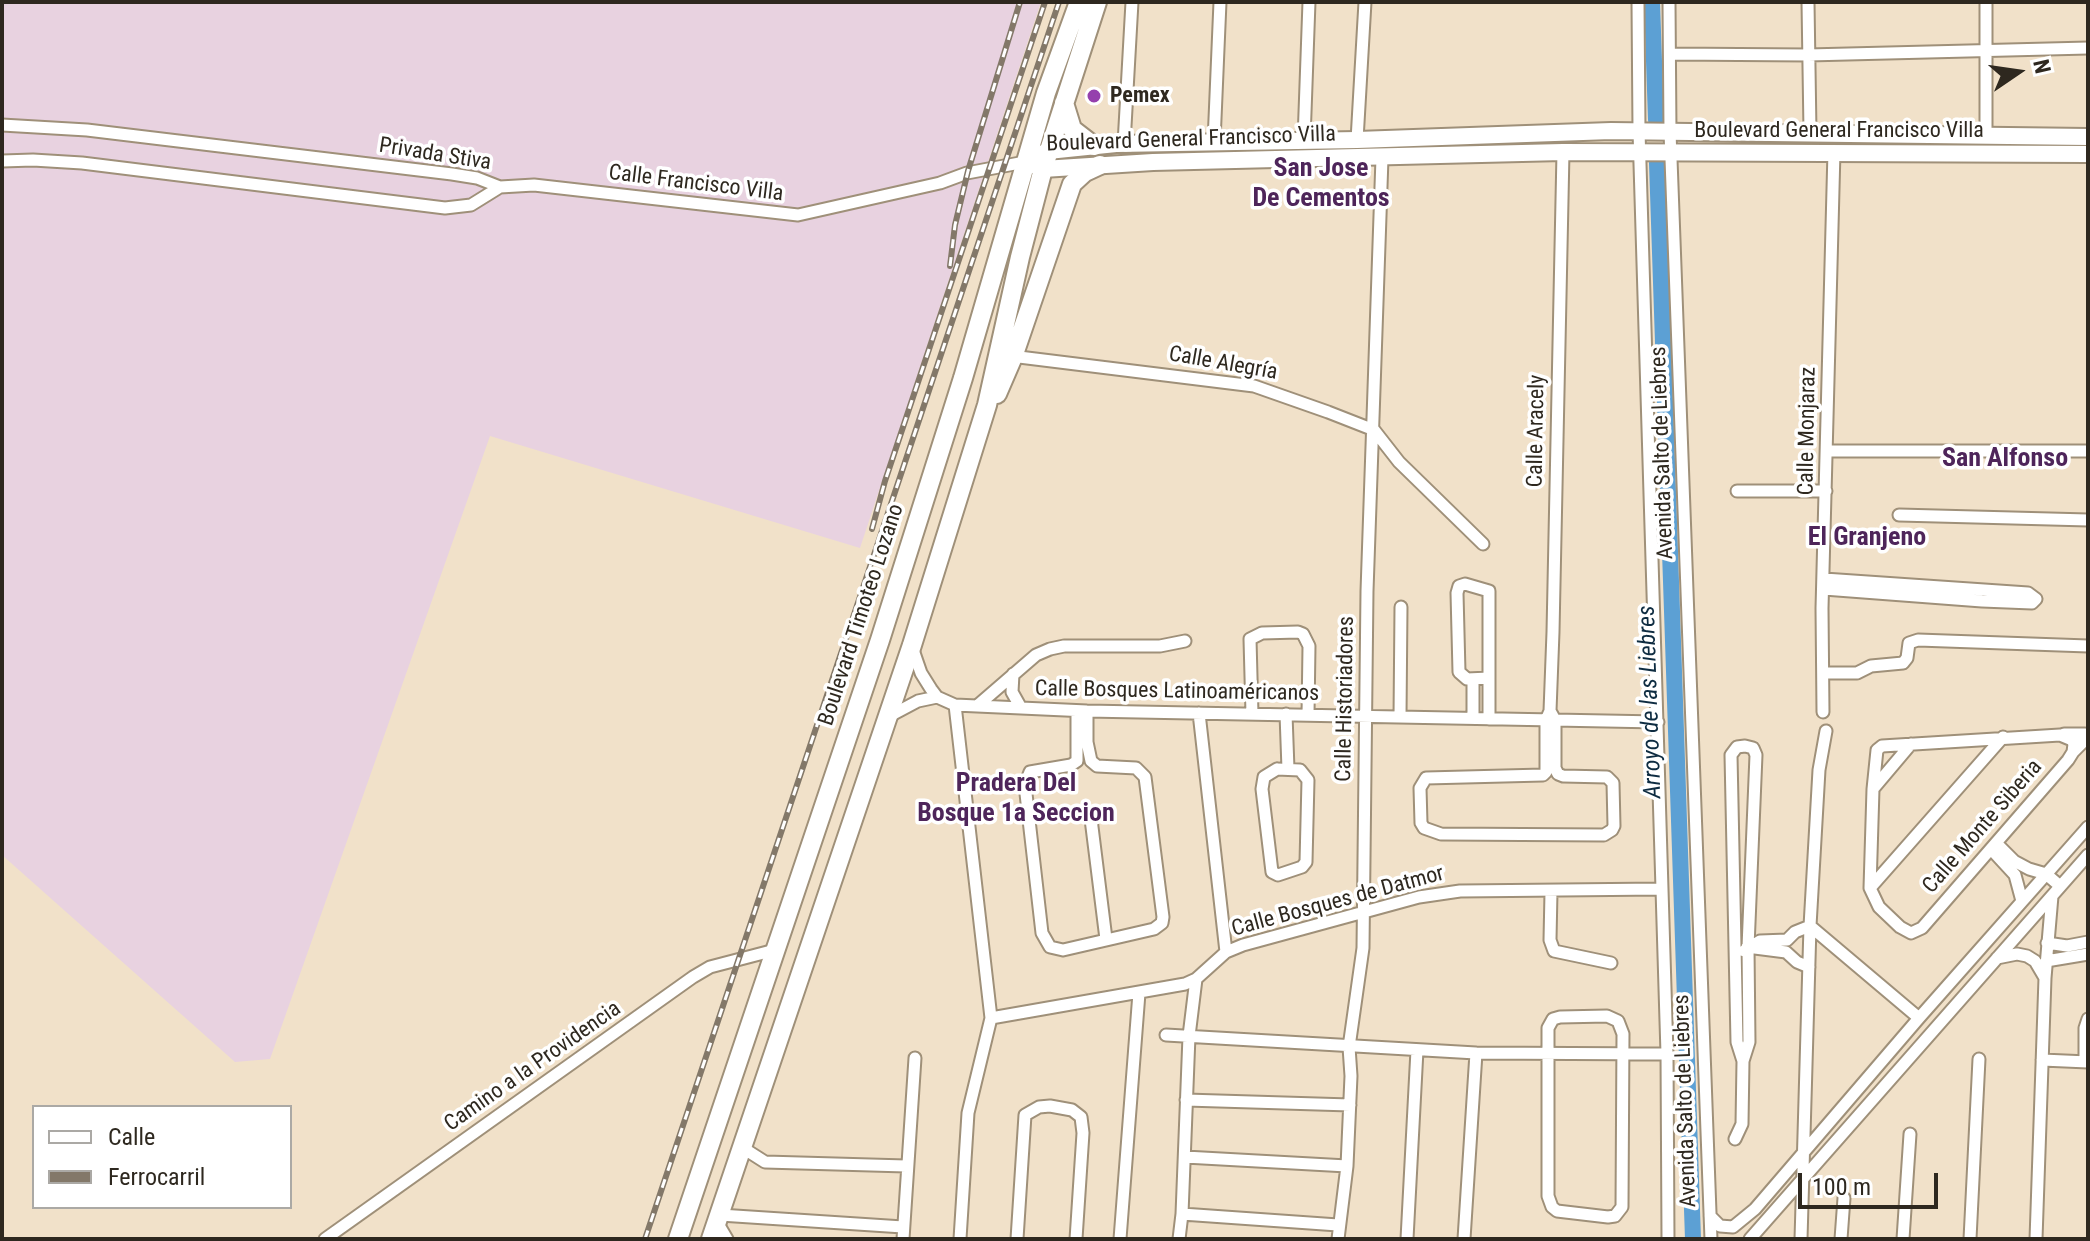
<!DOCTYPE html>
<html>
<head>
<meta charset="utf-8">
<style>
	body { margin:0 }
	#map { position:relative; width:2090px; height:1241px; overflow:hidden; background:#f1e1c9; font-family:"Roboto Condensed",sans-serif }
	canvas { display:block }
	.frame { position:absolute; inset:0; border:4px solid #2e281f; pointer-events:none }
	.legend { position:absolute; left:32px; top:1105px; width:260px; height:104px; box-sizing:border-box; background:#fff; border:2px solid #aba9a5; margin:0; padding:10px 14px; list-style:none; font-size:24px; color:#2e281f }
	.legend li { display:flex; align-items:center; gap:16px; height:40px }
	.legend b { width:40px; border:2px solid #aba9a5 }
	.north { position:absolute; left:1978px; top:32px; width:80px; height:80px; -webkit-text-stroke:6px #fff; paint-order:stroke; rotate:77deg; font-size:22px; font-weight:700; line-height:32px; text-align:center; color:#2e281f }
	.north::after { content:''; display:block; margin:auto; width:28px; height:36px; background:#2e281f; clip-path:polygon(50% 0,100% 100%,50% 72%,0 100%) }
	.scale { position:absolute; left:1798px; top:1173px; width:140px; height:36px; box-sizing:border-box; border:4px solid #2e281f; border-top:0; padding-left:10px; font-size:24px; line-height:28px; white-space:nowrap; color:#2e281f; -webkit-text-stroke:6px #fff; paint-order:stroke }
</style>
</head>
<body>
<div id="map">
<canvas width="2090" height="1241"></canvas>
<div class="frame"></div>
<ul class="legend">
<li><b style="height:10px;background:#fff"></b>Calle</li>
<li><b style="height:10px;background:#837869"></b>Ferrocarril</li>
</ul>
<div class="north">N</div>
<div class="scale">100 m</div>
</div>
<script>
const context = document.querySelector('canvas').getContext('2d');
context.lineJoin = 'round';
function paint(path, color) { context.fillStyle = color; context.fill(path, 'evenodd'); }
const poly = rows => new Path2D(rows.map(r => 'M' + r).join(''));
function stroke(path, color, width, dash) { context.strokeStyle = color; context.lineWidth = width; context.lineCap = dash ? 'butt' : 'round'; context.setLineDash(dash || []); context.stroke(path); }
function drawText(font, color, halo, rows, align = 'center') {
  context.font = font + ' "Roboto Condensed",sans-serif'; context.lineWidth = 7; context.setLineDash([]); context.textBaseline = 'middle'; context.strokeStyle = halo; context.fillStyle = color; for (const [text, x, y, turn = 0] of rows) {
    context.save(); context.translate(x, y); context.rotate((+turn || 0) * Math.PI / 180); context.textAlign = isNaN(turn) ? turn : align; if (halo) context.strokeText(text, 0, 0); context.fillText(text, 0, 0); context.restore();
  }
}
const industrial = poly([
	[2,2,1041,2,860,548,490,436,270,1059,235,1062,2,855]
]);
const river = poly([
	[1652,2,1656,120],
	[1657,163,1693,1239]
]);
const minor = poly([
	[1638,2,1639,131,1667,1054,1668,1239],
	[1669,2,1670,132,1711,1239],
	[1808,2,1810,132],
	[1670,54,1808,55,2088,48],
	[2,125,87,130,452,174,477,178,500,187],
	[1986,136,1986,2],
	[1304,140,1309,2],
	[1357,140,1365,2],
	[1214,142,1220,2],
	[1124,144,1132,2],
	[2,161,33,160,82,163,445,208,471,205,500,187,534,185,798,215,940,183,967,173,1025,162],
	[1011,356,1254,386,1328,412,1374,430,1399,462,1483,544],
	[1827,451,2088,451],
	[1737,491,1826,491],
	[1899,515,2088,520],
	[1824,579,2028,593,2036,599],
	[1824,589,1982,601,2032,603,2036,599],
	[912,647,921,673,931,689,937,697,955,705,1087,711,1658,722],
	[1823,673,1857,673,1871,666,1903,663,1907,658,1909,643,1918,640,2088,646],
	[1013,674,1012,692,1021,708],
	[1489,678,1467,679,1459,672,1457,593,1459,586,1465,584,1489,591,1489,719],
	[1473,679,1473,718],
	[955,705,991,1018,968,1113,960,1239],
	[977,706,1036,655,1050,649,1064,646,1160,646,1185,641],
	[1077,711,1077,761,1071,765,1030,772,1025,785,1042,933,1050,947,1063,950,1154,929,1162,923,1163,917,1145,777,1136,768,1097,766,1091,761,1087,742,1087,711],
	[1550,711,1555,720,1555,768,1558,774,1563,776,1607,777,1613,783,1614,826,1612,830,1604,835,1441,834,1424,828,1421,823,1420,788,1426,778,1543,775,1546,772,1546,720,1550,711,1553,632,1563,152],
	[1823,712,1822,608,1834,151],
	[1199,713,1226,952],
	[1252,714,1250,639,1262,633,1298,632,1303,634,1309,646,1308,715],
	[1286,714,1288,769],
	[1400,717,1401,607],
	[886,718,918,701,937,697],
	[2064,734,2085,734,2086,739,2073,752],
	[2060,735,2072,740,2074,744,2073,752,2068,760,1922,928,1911,933,1900,927,1879,907,1870,888,1873,789,1877,750,1882,746,2060,735],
	[1277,769,1300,770,1308,780,1306,862,1302,867,1278,875,1272,872,1262,789,1264,777,1277,769],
	[1873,789,1911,744],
	[1091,819,1106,939],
	[1996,843,2014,861,2029,869,2046,874,2060,886],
	[1991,849,2015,875,2022,901],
	[1870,888,2003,737],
	[1551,892,1550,940,1554,951,1611,963],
	[2047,943,2067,946,2088,942],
	[1747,947,1786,952,1797,962,1809,967],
	[1744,951,1760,941,1787,940,1795,932,1810,926,1919,1018],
	[1997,958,2017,954,2027,956,2035,961,2045,978],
	[2046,961,2088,954],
	[1607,1016,1618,1021,1623,1034,1622,1207,1615,1216,1608,1217,1557,1211,1552,1207,1548,1196,1548,1028,1553,1019,1560,1017,1607,1016],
	[991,1018,1185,984,1196,979,1226,952,1243,945,1419,897,1460,891,1661,889],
	[1166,1035,1476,1053,1667,1054],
	[2042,1060,2088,1062],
	[2085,1061,2085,1028,2088,1019],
	[1186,1100,1350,1105],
	[1735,1139,1742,1124,1743,1061,1749,1042,1748,947,1756,755,1753,748,1745,746,1737,747,1731,755,1737,1042,1743,1061],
	[743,1148,765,1162,906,1166],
	[1185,1157,1347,1166],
	[1182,1214,1338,1225],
	[720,1215,903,1227],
	[1710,1216,1720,1226,1733,1227,1755,1209,1919,1018,2088,827],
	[717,1222,727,1239],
	[325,1239,693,977,710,967,775,950],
	[903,1239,915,1058],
	[1017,1239,1025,1115,1039,1107,1050,1106,1072,1110,1081,1117,1083,1133,1076,1239],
	[1120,1239,1139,993],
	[1179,1239,1182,1214,1189,1036,1196,979],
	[1338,1239,1347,1166,1351,1076,1349,1047,1363,948,1367,591,1382,158],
	[1407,1239,1417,1050],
	[1464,1239,1476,1053],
	[1750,1239,2088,855],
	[1801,1239,1810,926,1819,770,1826,731],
	[1841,1239,1844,1198],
	[1903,1239,1910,1134],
	[1970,1239,1979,1059],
	[2036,1239,2045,978,2052,896]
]);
const secondary = poly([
	[1041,154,1048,151,1116,144,1357,140,1611,131,2088,137],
	[1034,165,1043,169,1153,162,1563,152,2088,154]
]);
const primary = poly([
	[1064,103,1072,129,1094,146],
	[997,394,1013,357,1072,184,1085,172,1100,165],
	[678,1239,880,640,963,378,1046,93,1079,2],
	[711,1239,912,645,987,405,1020,257,1043,169,1097,2]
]);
const rail = poly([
	[950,266,955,225,968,171,1020,2],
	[872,529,885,481,1045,2],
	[645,1239,1059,2]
]);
const markers = [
	[1094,96,8,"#9540ad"]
];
const poiNames = [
	["Pemex",1110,96]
];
const streetNames = [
	["Boulevard General Francisco Villa",1839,131],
	["Boulevard General Francisco Villa",1191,140,-2],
	["Privada Stiva",435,155,9],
	["Calle Francisco Villa",696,184,7],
	["Calle Alegría",1223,364,10],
	["Calle Aracely",1537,431,-89],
	["Calle Monjaraz",1808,431,-89],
	["Avenida Salto de Liebres",1663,453,-92],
	["Boulevard Timoteo Lozano",862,615,-72],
	["Calle Bosques Latinoaméricanos",1177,692,1],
	["Calle Historiadores",1346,699,-89],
	["Calle Monte Siberia",1983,827,-49],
	["Calle Bosques de Datmor",1338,902,-15],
	["Camino a la Providencia",533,1067,-35],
	["Avenida Salto de Liebres",1686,1101,-92]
];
const waterNames = [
	["Arroyo de las Liebres",1651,702,-92]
];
const quarterNames = [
	["San Jose",1321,169],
	["De Cementos",1321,199],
	["San Alfonso",2005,459],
	["El Granjeno",1867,538],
	["Pradera Del",1016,784],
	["Bosque 1a Seccion",1016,814]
];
paint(industrial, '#e8d2e0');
stroke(river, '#5ca0d4', 16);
stroke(minor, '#9f9079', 15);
stroke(secondary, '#9f9079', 20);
stroke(primary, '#9f9079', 22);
stroke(minor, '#fff', 11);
stroke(secondary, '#fff', 16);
stroke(primary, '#fff', 18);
stroke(rail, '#837869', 6);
stroke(rail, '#fff', 3, [9]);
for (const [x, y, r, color] of markers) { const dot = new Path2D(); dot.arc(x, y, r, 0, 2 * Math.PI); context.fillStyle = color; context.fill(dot); stroke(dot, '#fff', 3); }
drawText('bold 22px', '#2e281f', '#fff', poiNames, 'left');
drawText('22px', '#2e281f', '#fff', streetNames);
drawText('italic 24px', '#0e2c41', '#fff', waterNames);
drawText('bold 26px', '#4e255a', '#fff', quarterNames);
</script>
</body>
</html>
